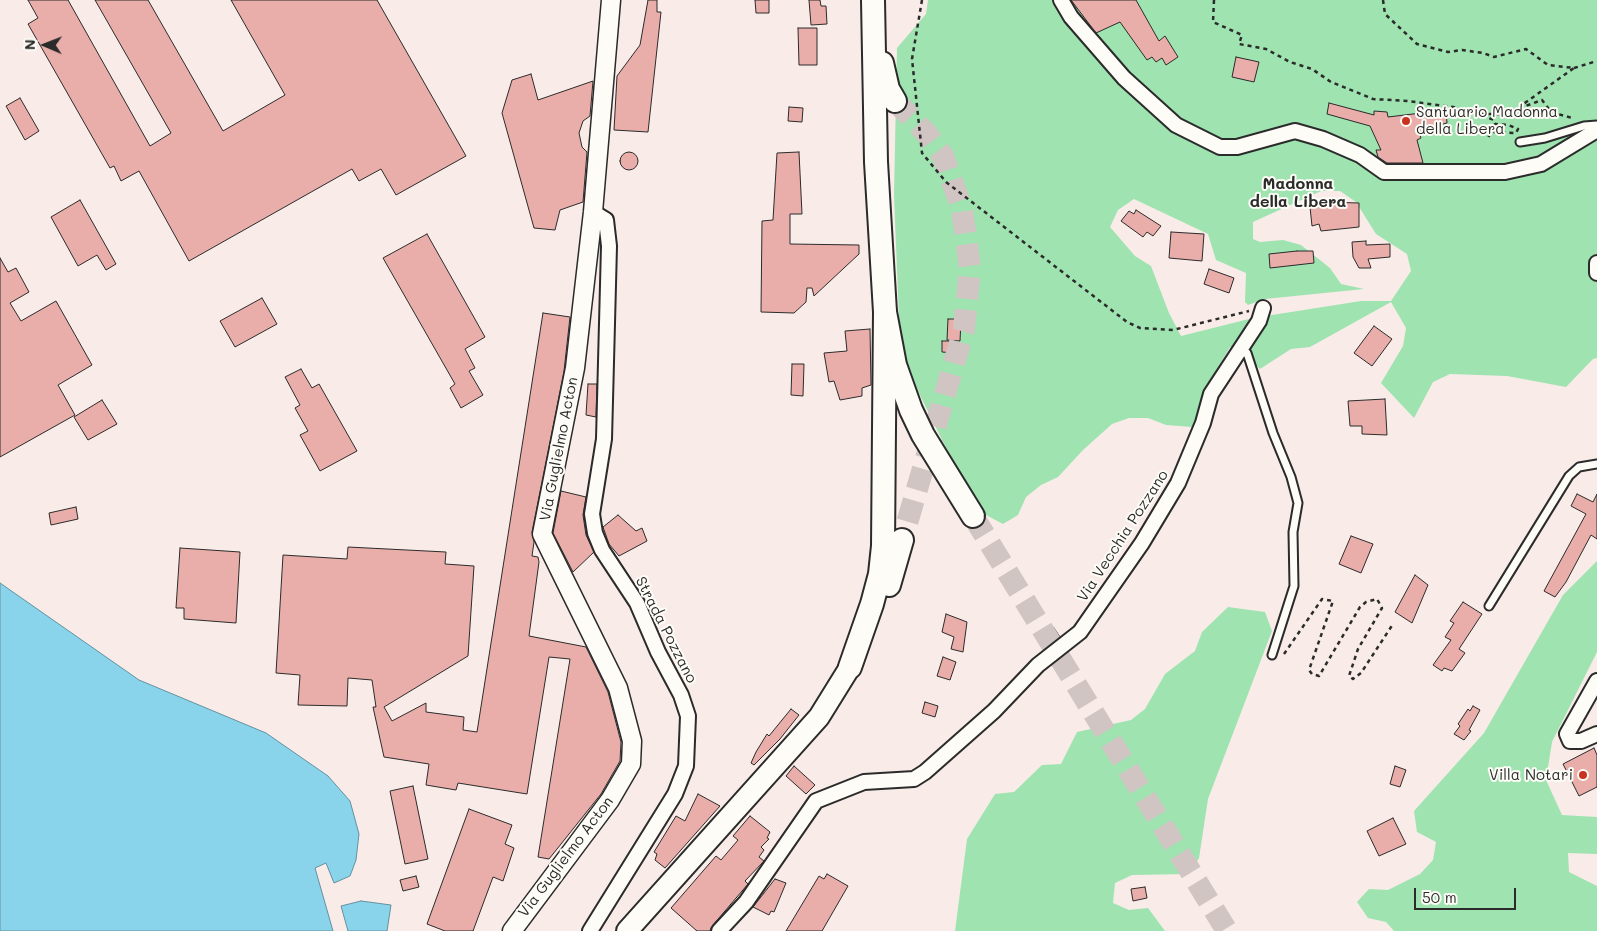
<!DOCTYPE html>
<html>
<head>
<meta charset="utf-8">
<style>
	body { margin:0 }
	#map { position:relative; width:1597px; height:931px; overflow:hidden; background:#f9ece8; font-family:Mali,sans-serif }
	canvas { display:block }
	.north { position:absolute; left:20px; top:20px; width:50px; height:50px; -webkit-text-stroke:4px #fdfcf7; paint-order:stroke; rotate:271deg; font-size:14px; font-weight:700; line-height:20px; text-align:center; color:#2b2b2b }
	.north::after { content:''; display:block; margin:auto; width:18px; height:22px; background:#2b2b2b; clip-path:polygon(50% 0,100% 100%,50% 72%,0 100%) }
	.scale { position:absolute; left:1414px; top:888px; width:102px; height:22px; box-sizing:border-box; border:2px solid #2b2b2b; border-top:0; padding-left:6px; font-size:15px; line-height:18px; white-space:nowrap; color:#2b2b2b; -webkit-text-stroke:4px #fdfcf7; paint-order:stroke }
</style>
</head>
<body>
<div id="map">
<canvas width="1597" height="931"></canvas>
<div class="north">N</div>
<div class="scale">50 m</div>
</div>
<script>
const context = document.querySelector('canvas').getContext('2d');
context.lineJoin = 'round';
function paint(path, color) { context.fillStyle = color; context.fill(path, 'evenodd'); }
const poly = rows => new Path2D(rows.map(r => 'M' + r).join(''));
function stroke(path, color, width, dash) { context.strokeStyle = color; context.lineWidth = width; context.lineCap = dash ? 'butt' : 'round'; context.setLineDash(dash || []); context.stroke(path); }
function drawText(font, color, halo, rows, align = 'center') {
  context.font = font + ' Mali,sans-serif'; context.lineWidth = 4; context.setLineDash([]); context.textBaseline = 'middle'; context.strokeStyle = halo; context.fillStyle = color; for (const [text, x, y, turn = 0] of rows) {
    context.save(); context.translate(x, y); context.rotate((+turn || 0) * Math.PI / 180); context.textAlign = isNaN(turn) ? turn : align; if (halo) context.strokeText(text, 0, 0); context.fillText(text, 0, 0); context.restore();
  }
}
const green = poly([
	[928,0,1597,0,1597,358,1593,359,1566,387,1507,376,1450,374,1433,382,1414,418,1381,383,1403,346,1406,328,1391,302,1310,347,1291,349,1260,369,1246,356,1230,347,1213,376,1192,427,1166,425,1148,418,1129,418,1112,424,1083,450,1058,477,1041,485,1026,497,1018,515,1003,524,986,515,948,452,911,377,900,344,894,195,897,48,926,14],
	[1321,191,1340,191,1356,202,1376,234,1407,254,1411,271,1391,301,1361,301,1253,318,1181,336,1169,313,1151,266,1135,256,1110,227,1118,210,1134,199,1208,234,1216,260,1246,273,1245,302,1248,305,1265,299,1364,289,1341,284,1330,268,1301,245,1283,240,1260,242,1253,239,1253,222],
	[1597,561,1597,652,1552,742,1546,780,1562,815,1597,817,1597,854,1568,853,1569,872,1597,886,1597,931,1394,931,1386,922,1368,918,1357,902,1369,889,1388,890,1420,874,1433,860,1436,842,1417,832,1414,811,1484,733,1563,595],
	[1228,607,1265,612,1272,631,1208,799,1199,858,1189,874,1132,875,1115,883,1113,903,1129,910,1148,908,1165,931,955,931,967,839,995,794,1014,792,1042,765,1061,764,1077,732,1131,720,1145,709,1165,674,1195,651,1202,632]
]);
const water = poly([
	[0,583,139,680,266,733,328,776,350,801,359,834,356,860,350,876,334,883,326,863,315,868,333,931,0,931,0,583],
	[361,901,391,905,387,931,348,931,341,906,361,901]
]);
const building = poly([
	[28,0,68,0,150,146,171,133,95,0,148,0,223,131,285,95,231,0,377,0,466,156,396,195,381,169,359,181,352,169,189,261,139,171,121,181,114,166,110,168,28,24,38,18,28,0],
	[648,0,657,0,657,12,661,12,648,132,614,130,617,76,640,45,648,0],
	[755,0,769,0,769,13,756,13,755,0],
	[809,0,820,0,821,6,826,6,827,24,811,25,809,0],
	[1071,0,1136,0,1159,41,1165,36,1178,57,1166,65,1162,58,1156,62,1152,57,1147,60,1120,22,1096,33,1071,0],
	[798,28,817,28,817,65,799,65,798,28],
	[1236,57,1259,62,1254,82,1232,77,1236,57],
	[531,74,538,100,593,81,590,116,583,121,579,133,582,147,587,152,583,202,560,210,555,230,534,228,502,113,512,80,531,74],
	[20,98,39,131,25,140,6,106,20,98],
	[1329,103,1374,115,1374,111,1387,112,1388,117,1446,110,1447,123,1439,125,1440,128,1419,133,1421,138,1417,140,1423,163,1387,163,1378,157,1376,150,1381,150,1370,126,1327,114,1329,103],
	[789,107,803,108,802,122,788,121,789,107],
	[799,152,802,214,790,214,790,244,859,245,859,254,814,296,812,288,807,288,806,302,794,313,761,312,762,221,773,220,777,153,799,152],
	'620 161a9 9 0 1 1 18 0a9 9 0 1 1-18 0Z',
	[80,200,116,264,106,270,97,255,78,266,51,217,80,200],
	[1326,202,1359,203,1359,227,1321,231,1319,224,1312,226,1310,207,1326,205,1326,202],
	[1136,210,1161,226,1153,236,1147,232,1143,237,1121,221,1129,211,1134,214,1136,210],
	[1171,232,1204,234,1202,261,1169,258,1171,232],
	[427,234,485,337,465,349,475,368,469,371,483,395,461,408,450,388,455,384,383,258,427,234],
	[1366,241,1366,245,1390,244,1390,257,1368,259,1371,268,1359,268,1353,257,1352,242,1366,241],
	[1297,251,1313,251,1314,263,1270,268,1269,254,1297,251],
	[0,258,8,272,16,268,29,292,10,303,21,321,56,301,92,365,58,385,75,415,0,457,0,258],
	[1209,269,1234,278,1229,293,1204,284,1209,269],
	[262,298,277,324,235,347,220,321,262,298],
	[543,313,570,317,564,371,532,532,534,542,532,556,538,557,539,562,529,636,586,647,608,692,621,742,620,761,601,794,549,859,538,857,570,659,549,657,527,794,458,783,456,790,426,785,429,764,384,757,373,707,376,707,372,680,348,678,347,706,298,705,300,675,276,673,283,555,347,559,348,547,446,552,445,564,474,566,468,656,384,707,392,721,426,703,426,712,464,717,463,730,477,732,543,313],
	[948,319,961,319,960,341,947,340,948,319],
	[1374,326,1392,339,1372,366,1354,353,1374,326],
	[870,329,871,385,862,388,862,396,840,400,834,381,829,382,824,353,847,351,845,331,870,329],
	[942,341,955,341,955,353,942,352,942,341],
	[792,364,804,364,803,396,791,395,792,364],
	[301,369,312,388,319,384,357,451,320,471,300,435,308,431,295,408,300,405,285,377,301,369],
	[588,384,597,384,596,417,586,415,588,384],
	[1385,399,1387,435,1362,434,1362,426,1350,426,1348,401,1385,399],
	[102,400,117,424,88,440,74,417,102,400],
	[561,491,586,497,583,515,586,535,594,552,573,572,553,533,561,491],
	[1577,494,1593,502,1597,494,1597,539,1591,535,1566,582,1555,597,1544,591,1586,514,1571,506,1577,494],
	[76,507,78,519,51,525,49,513,76,507],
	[618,515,636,531,642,528,647,541,619,556,609,544,603,527,618,515],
	[1351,536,1373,544,1361,573,1339,564,1351,536],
	[180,548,240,552,236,623,184,619,184,608,176,608,180,548],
	[1415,575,1428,585,1412,623,1395,612,1415,575],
	[1463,602,1482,614,1459,649,1465,653,1452,671,1444,668,1442,671,1433,665,1451,640,1445,637,1454,623,1450,621,1463,602],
	[946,614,967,622,963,652,951,649,954,637,942,632,946,614],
	[1054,628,1060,637,1048,645,1042,635,1054,628],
	[943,657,956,662,950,680,937,676,943,657],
	[925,702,938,706,935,717,922,713,925,702],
	[1473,706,1480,710,1469,730,1471,731,1464,740,1454,734,1460,726,1458,724,1468,709,1470,711,1473,706],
	[791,709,799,715,780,739,754,765,751,763,756,752,767,734,769,736,791,709],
	[1594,748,1597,755,1597,787,1579,796,1563,764,1594,748],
	[794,766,815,785,806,794,786,776,794,766],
	[1395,766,1406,770,1400,787,1390,784,1395,766],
	[413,786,428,859,405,864,390,791,413,786],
	[698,794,720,806,665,868,655,860,657,854,654,852,676,816,685,821,698,794],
	[469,809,512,825,505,844,514,848,503,881,493,877,473,931,445,931,427,924,469,809],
	[750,816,770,832,767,838,769,839,761,847,764,850,759,857,764,861,745,881,748,884,713,925,710,931,697,931,671,908,716,856,721,860,738,840,733,836,750,816],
	[1393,818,1406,844,1379,856,1367,831,1393,818],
	[827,874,848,886,822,931,786,931,819,876,824,879,827,874],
	[416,876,419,887,403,891,400,880,416,876],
	[775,879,786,883,774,912,771,911,769,915,753,907,775,879],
	[1145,887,1147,898,1133,901,1131,889,1145,887]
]);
const primaryTunnel = poly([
	[895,101,927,134,943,156,962,209,970,268,964,329,902,540]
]);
const trunkTunnel = poly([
	[973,516,1227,931]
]);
const path = poly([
	[922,0,912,59,922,153,946,182,1127,322,1140,328,1173,330,1249,311],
	[1214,0,1213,22,1242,35,1239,44,1266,49,1290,62,1312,69,1331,82,1373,99,1407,101,1453,107,1478,114,1494,120,1495,124,1508,125,1518,129,1516,133,1491,132,1487,140],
	[1383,0,1385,14,1417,44,1448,52,1462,50,1483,53,1494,57,1526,49,1548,65,1574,68,1522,105],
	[1574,68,1597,61],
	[1480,114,1503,114,1542,100,1551,112,1572,118],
	[1284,654,1322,599,1333,601,1309,670,1312,674,1319,676,1360,607,1366,602,1377,599,1382,608,1358,649,1349,676,1353,679,1361,673,1393,624]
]);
const service = poly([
	[1520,142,1545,138,1584,126,1597,125],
	[1237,353,1247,353,1273,433,1291,477,1298,503,1293,532,1294,586,1272,655],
	[1489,606,1569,476,1579,467,1597,464]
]);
const minor = poly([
	[1061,0,1071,17,1124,78,1176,125,1220,147,1237,147,1295,131,1323,139,1360,155,1384,172,1505,172,1541,164,1597,130],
	[1597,263,1597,273],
	[1597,681,1567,734,1570,741,1581,741,1597,734],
	[590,931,675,794,686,766,688,716,681,695,658,652,637,603,602,550,595,533,592,514,604,439,609,246,606,220,593,212],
	[719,931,746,902,816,801,864,782,914,779,925,772,994,711,1038,665,1080,632,1142,543,1178,483,1203,423,1211,394,1259,321,1263,308]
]);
const tertiary = poly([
	[512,931,610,800,631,764,632,741,618,688,542,534,575,368,593,212,611,0]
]);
const secondary = poly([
	[627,931,819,717,850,667]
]);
const primary = poly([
	[882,63,888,89,895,101],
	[889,585,902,540],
	[850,667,872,604,880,574,883,546,885,312,876,162,873,0]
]);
const trunk = poly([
	[885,312,895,365,911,410,923,435,973,516]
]);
const markers = [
	[1406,121,5,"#c8321e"],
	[1583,775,5,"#c8321e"]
];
const poiNames = [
	["Santuario Madonna",1416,112],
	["della Libera",1416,129],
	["Villa Notari",1573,775,"right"]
];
const streetNames = [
	["Via Guglielmo Acton",559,449,-79],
	["Via Vecchia Pozzano",1123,536,-57],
	["Strada Pozzano",666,630,63],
	["Via Guglielmo Acton",566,857,-53]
];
const neighbourhoodNames = [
	["Madonna",1298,184],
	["della Libera",1298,202]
];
paint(green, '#9ee3b0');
paint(water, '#8ad4eb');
stroke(water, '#64909e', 1);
paint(building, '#e9aeaa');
stroke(building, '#2b2b2b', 1);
stroke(primaryTunnel, '#d0c5c2', 22, [22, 11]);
stroke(trunkTunnel, '#d0c5c2', 22, [22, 11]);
stroke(service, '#2b2b2b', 11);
stroke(minor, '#2b2b2b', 18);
stroke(tertiary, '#2b2b2b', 21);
stroke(secondary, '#2b2b2b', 24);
stroke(primary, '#2b2b2b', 26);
stroke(trunk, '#2b2b2b', 26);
stroke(path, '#2b2b2b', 2.5, [4, 4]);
stroke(service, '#fdfcf7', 7);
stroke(minor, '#fdfcf7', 14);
stroke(tertiary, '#fdfcf7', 18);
stroke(secondary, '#fdfcf7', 20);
stroke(primary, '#fdfcf7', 22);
stroke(trunk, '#fdfcf7', 22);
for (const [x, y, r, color] of markers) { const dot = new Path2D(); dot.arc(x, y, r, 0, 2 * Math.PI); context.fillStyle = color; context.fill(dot); stroke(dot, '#fdfcf7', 2); }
drawText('15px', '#2b2b2b', '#fdfcf7', poiNames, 'left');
drawText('15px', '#2b2b2b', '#fdfcf7', streetNames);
drawText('bold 16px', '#2b2b2b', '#fdfcf7', neighbourhoodNames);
</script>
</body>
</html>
